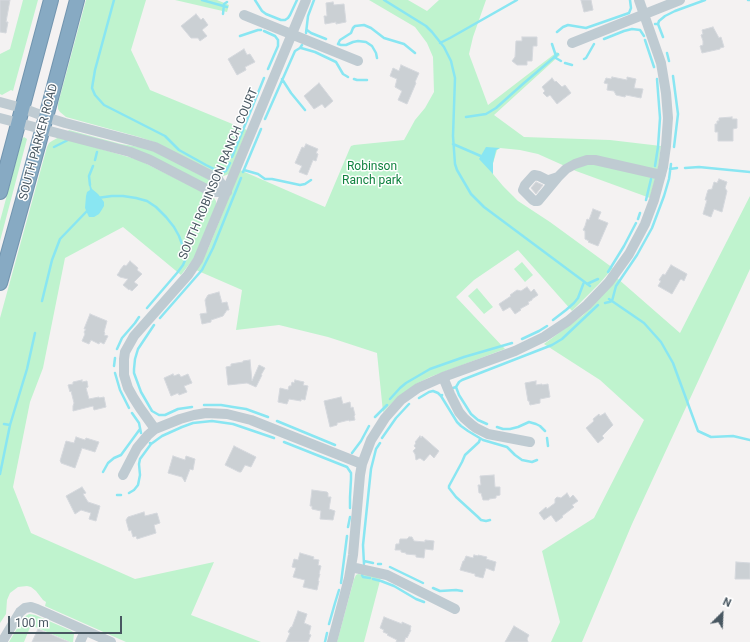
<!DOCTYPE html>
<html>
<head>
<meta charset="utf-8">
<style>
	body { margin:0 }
	#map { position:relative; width:750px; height:642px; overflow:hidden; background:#f4f2f2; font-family:Roboto,sans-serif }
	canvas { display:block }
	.north { position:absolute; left:702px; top:594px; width:40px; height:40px; -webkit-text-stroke:3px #fff; paint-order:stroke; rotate:24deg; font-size:11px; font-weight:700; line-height:16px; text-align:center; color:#485761 }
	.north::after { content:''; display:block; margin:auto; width:14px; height:18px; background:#485761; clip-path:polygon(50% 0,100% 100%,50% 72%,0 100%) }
	.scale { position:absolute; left:8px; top:616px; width:114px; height:18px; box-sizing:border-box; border:2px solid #485761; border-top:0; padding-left:5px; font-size:12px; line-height:14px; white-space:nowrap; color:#485761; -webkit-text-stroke:3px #fff; paint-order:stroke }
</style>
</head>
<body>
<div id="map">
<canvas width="750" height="642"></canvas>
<div class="north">N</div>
<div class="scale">100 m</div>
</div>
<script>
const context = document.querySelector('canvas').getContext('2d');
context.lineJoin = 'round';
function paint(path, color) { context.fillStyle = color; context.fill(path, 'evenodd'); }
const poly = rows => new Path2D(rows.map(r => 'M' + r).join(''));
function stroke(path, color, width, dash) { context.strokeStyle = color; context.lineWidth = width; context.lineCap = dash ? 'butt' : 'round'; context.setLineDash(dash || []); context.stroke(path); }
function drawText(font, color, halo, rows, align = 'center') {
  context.font = font + ' Roboto,sans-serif'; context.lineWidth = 3; context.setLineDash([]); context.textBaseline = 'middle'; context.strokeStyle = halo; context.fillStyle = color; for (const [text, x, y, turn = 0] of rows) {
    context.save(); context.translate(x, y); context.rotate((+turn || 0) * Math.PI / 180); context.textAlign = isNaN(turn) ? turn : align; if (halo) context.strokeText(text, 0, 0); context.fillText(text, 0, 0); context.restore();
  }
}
const green = poly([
	[23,0,38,0,13,91,11,90,2,95,0,94,0,54,10,49],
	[86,0,146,0,131,50,150,90,247,130,229,174,221,177,154,142,139,137,66,117,60,112,58,109,58,104],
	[175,0,217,0,229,5,227,12],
	[369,0,408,0,427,11,439,0,486,0,473,37,469,54,488,105,557,52,560,55,494,115,524,137,610,140,661,146,658,168,650,198,576,171,538,154,520,150,500,148,497,150,493,163,493,174,503,186,518,201,550,222,613,268,599,284,572,311,518,250,474,280,456,297,505,349,430,377,416,384,396,399,383,412,377,353,328,337,279,325,236,330,242,290,196,270,208,249,240,170,325,207,350,148,351,146,354,145,404,140,415,120,425,108,434,92,433,57,427,43,415,27],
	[69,130,121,144,147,148,212,181,213,184,211,186,68,131],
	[24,137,27,139,0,241,0,221,22,139],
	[59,137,139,160,211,196,214,198,216,201,216,205,194,258,181,275,123,227,65,258,43,368,30,402,13,487,31,533,135,579,214,562,191,615,261,642,126,642,45,606,46,602,43,600,36,591,31,587,27,586,18,587,10,593,7,600,6,614,0,623,0,318,47,147,49,143,52,141],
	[750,196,750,269,632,524,582,642,551,642,560,622,542,551,594,518,644,420,600,380,544,344,582,316,594,304,617,278,680,333],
	[522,262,533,275,525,282,514,269],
	[477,288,493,307,484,314,468,296],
	[358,574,381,577,364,642,337,642,354,579,356,575],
	[29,614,35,615,72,631,74,634,73,642,70,642,31,625,24,642,9,642,22,620,24,617]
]);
const water = poly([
	[486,147,500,148,496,150,493,163,493,174,479,159],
	[89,183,90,183,92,189,98,194,104,202,104,206,101,211,99,214,94,217,89,217,88,215,85,208,86,196,87,192,90,190]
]);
const stream = poly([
	[114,0,95,70,92,88,95,95,104,105,110,108,165,136,179,150,206,165,216,170,224,172,226,171,230,163],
	[202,0,227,7],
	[255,0,262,11,266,14,281,20,285,20,288,18,290,15,297,0],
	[384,0,426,26,432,32,444,47,451,61,455,78,453,136,455,164,457,170,471,194,484,207,590,286],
	[748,0,750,0],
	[223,14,224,4,227,2],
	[655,24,658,24,659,21,665,16,675,11,705,0],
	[658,24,663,37],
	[307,30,311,33,326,39],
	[264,31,275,36,278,40,278,46,268,69],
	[557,32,563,27,568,25,586,28,629,13,631,8,630,0],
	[306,33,308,16,314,0],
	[240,36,258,30,261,30],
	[604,39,624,31,632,29,640,30,644,36],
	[645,40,654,67],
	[440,43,450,38,517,0],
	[338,44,340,40,351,33,353,28,355,26,364,25,371,28,384,38,404,44,415,53],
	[338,44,341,45,346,45,353,42,358,41,366,42,372,46,376,53,377,58],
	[552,44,556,56],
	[301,48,315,52,336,62,343,74,348,77],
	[667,53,669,61],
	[554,57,561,61],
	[584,59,586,58,594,44],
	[565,63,572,65],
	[673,76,678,114,674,147],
	[282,79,291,93,305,110],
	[354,79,357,80,367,80],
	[466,117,486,114,496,108,524,83,558,54],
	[265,119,295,51,300,48,302,45],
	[453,144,483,157],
	[54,147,68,140],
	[232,157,264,78],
	[95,160,97,152],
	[655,166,658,147,660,118,657,79],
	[685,168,699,167,750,172],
	[670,169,677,168],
	[244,170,258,174,265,179,272,179,300,185,305,184,311,180],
	[243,172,261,129],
	[90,185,89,176,93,166],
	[97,198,112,196,123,196,136,198,147,201,156,207,166,217,174,227,179,236,185,252,186,258,183,265,177,273,147,308],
	[646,200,651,179],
	[638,219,640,213],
	[608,272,624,246,636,223],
	[587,284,598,279],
	[609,299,644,323,661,342,673,363,698,431,711,437,733,436,750,440],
	[42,301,52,260,60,239,87,211],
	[605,303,609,302,612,301,616,286,637,255,652,228,664,196,669,179,671,164],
	[160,318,202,270,213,248,241,178],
	[553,320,566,310,574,303,578,298,584,282],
	[154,325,138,349,135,359,134,369,134,373,141,392,152,411,159,415,165,415,178,409,192,407],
	[522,339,539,331,547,326],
	[117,349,122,338,135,323,139,317],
	[114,366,115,358],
	[115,373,120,390,129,408],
	[456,387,459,395,471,414,478,420,487,424],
	[453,388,456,387,459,382,462,380,552,345,562,339,598,305],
	[441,396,457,422,461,426,468,431,483,440,507,447,515,455,522,460,532,462,537,460],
	[419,398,429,392,433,391,438,393,441,396,442,395],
	[390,399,400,388,406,383,430,369,464,357,512,343],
	[204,405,221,405,233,407,246,409,268,417],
	[132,413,139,423,141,433],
	[375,417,387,405],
	[277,421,335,445],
	[4,424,10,425],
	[497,427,503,429,510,429,518,427,529,422,536,424,540,426,545,431],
	[382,438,396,418,409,404],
	[547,438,548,446],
	[480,439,479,442,465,455,462,462,449,486,449,488,456,497,478,517,481,520,486,521,490,520],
	[284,442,347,467,351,473,351,479,350,497,350,508],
	[151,444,162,436,182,427,193,423,212,421,233,424,274,438],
	[352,453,361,441,369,426],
	[103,472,108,463,114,458,121,455,140,429],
	[0,474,10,425,27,369,35,333],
	[129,493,134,490,138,485,140,475,139,464,140,459,151,444,150,443],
	[117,495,121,495],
	[348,527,350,517],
	[364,561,373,563],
	[364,564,363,545,371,469,376,449,380,443],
	[378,564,381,564],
	[390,567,423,583],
	[362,575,363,577,370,578],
	[373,579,381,581,394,586,416,599,424,602],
	[341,583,347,536],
	[433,588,440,591,456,590,462,591],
	[329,624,335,603,339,590],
	[325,642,327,633]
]);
const building = poly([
	[0,0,10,0,6,22,8,22,6,33,0,32,0,0],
	[581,0,591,0,593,10,584,12,581,0],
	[333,2,334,5,344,4,346,22,336,24,336,22,325,24,324,16,327,16,326,3,333,2],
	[196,14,201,20,203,18,208,25,202,30,207,36,200,41,198,38,191,38,181,26,196,14],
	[713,27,719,38,721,37,724,47,720,48,720,49,702,53,700,46,703,45,703,41,701,35,703,34,702,30,713,27],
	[522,37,537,37,537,46,533,46,532,61,527,61,527,65,517,65,512,61,515,57,516,41,522,41,522,37],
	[244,49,247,55,250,54,255,62,245,67,246,70,237,75,228,59,244,49],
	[401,65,419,73,415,82,416,83,407,104,398,100,402,91,395,87,397,79,390,76,393,68,399,71,401,65],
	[612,77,627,80,627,77,636,79,634,88,643,89,641,98,626,95,625,97,616,95,614,91,607,90,608,84,604,83,606,78,611,79,612,77],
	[552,78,555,82,556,81,562,87,565,85,571,93,557,104,550,95,547,97,543,93,545,91,542,87,552,78],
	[319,83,333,101,325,108,322,104,314,109,304,96,319,83],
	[732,117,732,119,737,119,737,128,733,129,733,141,718,141,718,132,715,132,715,124,717,124,717,121,719,121,719,118,732,117],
	[306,144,318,149,316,153,318,154,316,161,313,160,307,175,299,172,302,166,295,163,302,147,304,148,306,144],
	[719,179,727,182,725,188,727,191,722,212,714,209,711,217,703,214,707,200,705,200,708,190,712,189,714,182,717,183,719,179],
	[536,182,543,185,536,194,531,188,536,182],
	[593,209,601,212,598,219,608,223,598,246,588,242,589,241,585,239,585,231,583,230,585,226,587,219,589,220,593,209],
	[130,261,138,268,137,270,142,274,134,282,138,285,132,291,129,289,129,290,123,285,128,279,120,277,117,275,120,271,120,270,124,265,126,266,130,261],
	[671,265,687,274,684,281,681,279,680,280,672,294,658,286,661,281,659,280,663,274,665,275,671,265],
	[527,287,531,292,534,289,538,295,532,299,532,300,528,302,529,304,520,309,521,310,515,314,510,307,503,311,499,304,511,296,510,295,517,290,521,291,527,287],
	[219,292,222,303,227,302,229,310,227,310,223,316,211,320,211,322,202,324,200,314,207,313,205,300,208,295,219,292],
	[90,314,107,321,104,332,105,333,104,335,108,336,104,344,100,342,99,344,91,340,89,344,82,341,85,334,84,332,86,329,84,329,90,314],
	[250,360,252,381,259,365,265,368,261,375,262,375,256,387,247,383,228,385,226,367,231,366,231,364,243,362,243,361,250,360],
	[173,374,174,376,179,374,181,377,188,374,192,383,184,386,187,392,179,395,178,393,171,396,164,378,173,374],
	[82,380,82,382,87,381,88,387,86,388,89,399,99,397,99,398,104,397,106,407,94,410,93,406,73,411,73,406,74,403,71,391,70,392,68,385,73,384,73,382,82,380],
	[295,380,304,382,303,385,308,386,305,400,301,399,301,401,289,399,287,404,278,402,280,388,288,390,289,386,291,386,292,382,294,383,295,380],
	[536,381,536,385,542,384,542,385,548,384,550,397,540,399,540,403,530,405,529,401,528,401,525,383,536,381],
	[341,397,343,404,350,402,351,408,353,407,355,415,354,416,355,420,349,421,349,420,337,423,337,425,330,427,324,401,341,397],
	[605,413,613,425,602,436,604,438,598,443,586,428,594,421,593,419,599,414,600,416,605,413],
	[420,436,421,438,422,436,439,451,434,458,430,454,424,461,420,458,416,460,415,454,413,451,416,448,414,446,416,443,415,442,420,436],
	[76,437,85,440,86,438,99,442,95,452,82,448,75,468,61,463,61,462,60,461,66,441,74,443,76,437],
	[234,446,256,457,251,467,245,465,241,472,239,472,225,465,234,446],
	[173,456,185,460,186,456,195,459,193,470,190,469,185,482,182,477,168,473,173,456],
	[494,475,495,487,500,487,500,495,496,496,496,498,489,499,489,500,483,500,481,493,479,493,478,485,481,485,480,476,494,475],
	[82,487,86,493,83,494,88,502,100,506,96,521,89,519,91,513,81,510,75,514,66,496,82,487],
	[312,490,327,492,328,493,328,497,331,497,329,509,335,511,333,520,320,519,321,511,312,509,312,506,310,506,312,490],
	[567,493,570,498,573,495,578,501,572,505,574,507,562,516,563,517,556,522,551,515,544,520,539,513,546,507,547,509,555,503,555,499,557,497,561,498,567,493],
	[144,512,145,516,157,513,160,523,154,525,156,533,137,539,136,536,133,537,131,530,129,531,126,520,128,517,144,512],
	[409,537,412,537,414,541,425,542,425,540,434,541,433,550,425,549,424,558,416,557,416,555,406,554,406,553,401,552,401,550,395,550,396,544,399,544,400,539,407,539,409,537],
	[300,553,314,557,313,559,319,560,318,565,321,566,319,574,320,574,318,581,319,581,317,590,303,587,305,580,293,577,296,568,292,567,294,559,298,560,300,553],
	[474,555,478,556,478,555,487,557,486,559,496,562,494,571,486,568,483,578,475,576,475,574,460,570,463,561,464,561,466,556,473,558,474,555],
	[736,562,750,563,750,579,735,579,736,562],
	[298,611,307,614,304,623,311,626,309,634,311,635,308,642,286,642,290,633,288,632,291,627,292,627,298,611],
	[384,617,402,624,402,622,411,626,410,630,411,630,407,638,406,637,404,642,396,642,397,640,387,635,388,634,383,632,384,630,380,628,384,617],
	[514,626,529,635,527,639,528,642,505,642,514,626],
	[38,629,69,642,32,642,38,629]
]);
const minor = poly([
	[244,15,358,61],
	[572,43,680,0],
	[0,102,22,108,46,117,65,123,134,141,155,147,218,179,227,192],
	[0,118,130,152,150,160,212,192,227,192],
	[558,177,538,201,535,201,533,200,523,190,525,185,534,175,539,176,547,180,549,180,558,177,566,169,575,164,587,160,595,160,661,175],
	[443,377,450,394,459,412,464,418,472,425,476,428,488,434,530,442],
	[155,429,140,408,133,397,128,388,124,375,124,359,125,352,134,336,188,275,198,260,306,0],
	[123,475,137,448,148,435,155,429,180,419,194,415,206,413,227,414,251,420,362,464],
	[351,567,387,575,455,609],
	[2,642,20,612,25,608,31,607,37,609,111,642],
	[80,642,85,631],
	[332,642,349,578,353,555,360,475,362,464,371,440,385,418,401,400,418,388,443,377,515,351,544,337,568,321,587,305,609,282,629,254,645,224,654,200,663,167,666,146,668,118,666,93,661,63,639,0]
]);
const highway = poly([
	[0,192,51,0],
	[0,283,46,117,77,0]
]);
const streetNames = [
	["SOUTH PARKER ROAD",39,142,-75],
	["SOUTH ROBINSON RANCH COURT",219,174,-67]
];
const parkNames = [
	["Robinson",372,167],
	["Ranch park",372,181]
];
paint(green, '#bff3ce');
paint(water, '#89e6f2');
stroke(stream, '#89e6f2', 2.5);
paint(building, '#cbd0d4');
stroke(building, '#d5d8dd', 1);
stroke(highway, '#7295af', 16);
stroke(minor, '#bfcbd2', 10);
stroke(highway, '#87aac3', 14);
drawText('12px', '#485761', '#fff', streetNames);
drawText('12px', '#118340', '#fff', parkNames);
</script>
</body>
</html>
